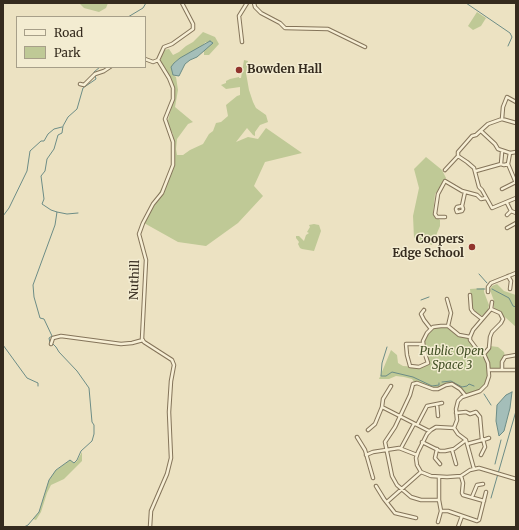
<!DOCTYPE html>
<html>
<head>
<meta charset="utf-8">
<style>
	body { margin:0 }
	#map { position:relative; width:519px; height:530px; overflow:hidden; background:#ece2c2; font-family:Merriweather,serif }
	canvas { display:block }
	.frame { position:absolute; inset:0; border:4px solid #352b1e; pointer-events:none }
	.legend { position:absolute; left:16px; top:16px; width:130px; height:52px; box-sizing:border-box; background:#f3ecd1; border:1px solid #a79f89; margin:0; padding:5px 7px; list-style:none; font-size:12px; color:#352b1e }
	.legend li { display:flex; align-items:center; gap:8px; height:20px }
	.legend b { width:20px; border:1px solid #a79f89 }
</style>
</head>
<body>
<div id="map">
<canvas width="519" height="530"></canvas>
<div class="frame"></div>
<ul class="legend">
<li><b style="height:5px;background:#f7efd5"></b>Road</li>
<li><b style="height:11px;background:#bfc996"></b>Park</li>
</ul>
</div>
<script>
const context = document.querySelector('canvas').getContext('2d');
context.lineJoin = 'round';
function paint(path, color) { context.fillStyle = color; context.fill(path, 'evenodd'); }
const poly = rows => new Path2D(rows.map(r => 'M' + r).join(''));
function stroke(path, color, width, dash) { context.strokeStyle = color; context.lineWidth = width; context.lineCap = dash ? 'butt' : 'round'; context.setLineDash(dash || []); context.stroke(path); }
function drawText(font, color, halo, rows, align = 'center') {
  context.font = font + ' Merriweather,serif'; context.lineWidth = 3; context.setLineDash([]); context.textBaseline = 'middle'; context.strokeStyle = halo; context.fillStyle = color; for (const [text, x, y, turn = 0] of rows) {
    context.save(); context.translate(x, y); context.rotate((+turn || 0) * Math.PI / 180); context.textAlign = isNaN(turn) ? turn : align; if (halo) context.strokeText(text, 0, 0); context.fillText(text, 0, 0); context.restore();
  }
}
const green = poly([
	[81,3,108,3,106,8,99,12,84,8,80,4],
	[477,12,486,18,481,26,473,30,468,26],
	[203,32,215,37,219,44,209,55,204,55,204,51,209,45,206,42,198,49,180,58,174,63,173,75,176,77,178,90,175,107,193,122,188,124,177,139,176,149,177,155,183,155,190,150,203,144,209,134,213,131,216,123,221,122,228,116,226,105,237,96,240,95,240,87,226,89,221,85,226,83,226,81,230,79,239,77,239,78,241,78,244,60,248,61,246,73,249,90,253,102,256,108,266,115,268,122,260,125,255,132,255,136,253,135,247,128,236,142,248,137,258,139,266,128,302,153,265,162,254,186,263,196,238,223,206,246,178,242,144,223,173,165,175,155,173,134,167,124,175,94,175,89,171,79,160,61,164,50,169,49,173,55,179,52,186,46,193,42],
	[426,157,442,170,446,178,445,181,435,194,433,214,440,220,440,226,432,245,414,238,413,216,419,188,414,169],
	[314,224,319,225,321,231,314,251,302,249,300,248,298,244,299,242,296,238,296,236,299,236,304,241,306,235,309,233,307,232,310,227,309,225],
	[497,284,504,291,516,295,516,327,506,318,494,310,494,301,490,290,492,286],
	[484,288,484,292,489,305,488,310,482,316,476,312,472,307,470,289],
	[448,326,459,335,470,337,476,348,483,354,490,346,498,347,504,352,505,357,502,370,490,371,484,388,465,395,452,384,438,389,415,383,412,379,404,377,396,376,389,379,379,379,391,350,397,355,398,363,403,366,419,367,427,363,423,341,431,329],
	[82,452,82,461,64,479,51,485,47,493,41,512,36,520,33,519,39,512,49,480,55,471,70,460,74,463,77,461]
]);
const water = poly([
	[210,41,213,43,197,57,190,60,185,64,179,76,173,75,171,67,174,63,180,58,210,41],
	[512,392,510,408,504,431,499,436,496,421,497,405,506,395,512,392]
]);
const stream = poly([
	[466,3,510,33,512,37,508,46],
	[128,17,143,8,146,3,151,3],
	[57,212,67,214,78,213],
	[3,216,9,208,27,171,30,151,41,141,44,141,48,134,54,129,62,127],
	[479,274,487,283],
	[477,289,485,289],
	[492,289,509,298,513,306,516,307],
	[421,300,429,297],
	[50,343,49,338,52,336,44,319,40,318,34,297,33,285,55,225,57,212,51,210,42,204,44,199,41,176,45,171,47,159,54,149,58,135,62,133,63,126,68,117,77,109,83,88,96,79,94,72,100,67],
	[3,345,27,378,38,383,38,386],
	[387,347,382,363,381,376,386,376,392,372,413,377,432,386,439,385,439,383],
	[442,382,451,381,462,387,467,386,469,384,474,386],
	[484,394,491,405],
	[495,464,501,440],
	[491,498,516,411],
	[24,527,28,525,39,512,49,480,56,470,70,460,74,463,77,460,81,451,92,441,94,434,94,425,92,422,89,388,77,371,59,352,56,347,53,344]
]);
const street = poly([
	[254,3,255,7,261,13,280,23,285,28,328,29,365,47],
	[242,42,239,16,247,3],
	[145,59,153,62,158,60],
	[80,84,84,85,95,74,104,71,110,67],
	[516,102,507,97,503,107,502,119,516,123],
	[481,131,495,144,498,149,510,153],
	[516,152,510,153,508,164,516,183],
	[458,156,467,162,474,168,479,187,482,190,492,208,516,198],
	[501,164,502,152],
	[445,170,458,156,458,152,472,136,476,135,488,124,502,119],
	[476,171,501,164,504,165,508,164],
	[502,189,516,182],
	[507,203,511,211,516,213],
	[462,206,457,207,456,209,457,212,462,211,463,209,462,206,465,192],
	[507,215,511,211],
	[445,217,437,217,435,214,438,194,445,181,462,191,477,195,481,199,486,198],
	[507,228,516,223],
	[508,276,511,281,510,289],
	[488,292,488,287,491,283,516,273],
	[470,295,471,309,473,312,482,319],
	[447,299,451,313,448,326],
	[491,309,492,302],
	[424,310,421,314,424,320,431,329],
	[51,344,53,338,61,336,121,344,132,343,143,340],
	[423,344,406,344,407,355,410,366,419,367,428,363,424,351,423,341,427,333,433,327,441,326,448,326,459,335,470,337],
	[484,354,489,348,490,337,492,332,501,323,503,319,500,313,491,309],
	[490,370,516,370],
	[502,370,502,362,505,357,516,355],
	[437,404,438,416],
	[382,407,429,431],
	[456,413,466,412,470,414,476,412,480,417,482,440,467,444],
	[417,425,427,406,442,403],
	[454,428,436,427,431,430,427,434,418,452,416,458,417,465,421,472,431,476,447,477,461,476,470,470,479,468,516,479],
	[454,428,457,420,456,409,458,401,462,397,480,391,486,385,489,376,488,363,484,354,476,348,470,340,470,337,473,330,491,309],
	[454,428,458,434,466,440,474,469],
	[368,430,375,424,382,407,383,399,391,386],
	[357,437,365,450,373,478],
	[483,440,489,438],
	[422,442,440,451,445,451,454,449,466,440],
	[401,448,414,424],
	[437,449,435,458,440,464],
	[452,450,456,464],
	[366,455,373,452,399,448,417,455],
	[481,455,485,447,483,439],
	[461,476,463,483,462,493,463,495,484,501],
	[376,486,384,499,395,513,416,518],
	[472,497,477,485,483,484],
	[439,500,421,500,411,497,397,485,392,476,385,442,395,427,410,395,413,384,417,383,433,389,438,389,446,385,452,384,460,389,465,395],
	[387,502,421,472],
	[441,511,448,511,477,521,479,520,486,492],
	[438,522,441,511,439,500,439,477],
	[150,527,151,511,167,474,171,458,169,412,171,381,174,365,172,360,144,342,142,339,146,260,139,234,143,223,153,204,162,193,173,165,173,142,165,119,173,99,173,88,169,78,158,60,164,47,172,44,193,29,193,24,182,3],
	[458,527,462,516]
]);
const markers = [
	[239,70,4,"#91342d"],
	[472,247,4,"#91342d"]
];
const poiNames = [
	["Bowden Hall",247,70],
	["Coopers",464,240,"right"],
	["Edge School",464,254,"right"]
];
const streetNames = [
	["Nuthill",135,280,-88]
];
const parkNames = [
	["Public Open",452,352],
	["Space 3",452,366]
];
paint(green, '#bfc996');
paint(water, '#a4beb9');
stroke(water, '#6c8c86', 1);
stroke(stream, '#6c8c86', 1);
stroke(street, '#84745a', 4.5);
stroke(street, '#f7efd5', 2.5);
for (const [x, y, r, color] of markers) { const dot = new Path2D(); dot.arc(x, y, r, 0, 2 * Math.PI); context.fillStyle = color; context.fill(dot); stroke(dot, '#f3ecd1', 1.5); }
drawText('bold 12px', '#352b1e', '#f3ecd1', poiNames, 'left');
drawText('12px', '#352b1e', '#f3ecd1', streetNames);
drawText('italic 12px', '#425025', '#f3ecd1', parkNames);
</script>
</body>
</html>
